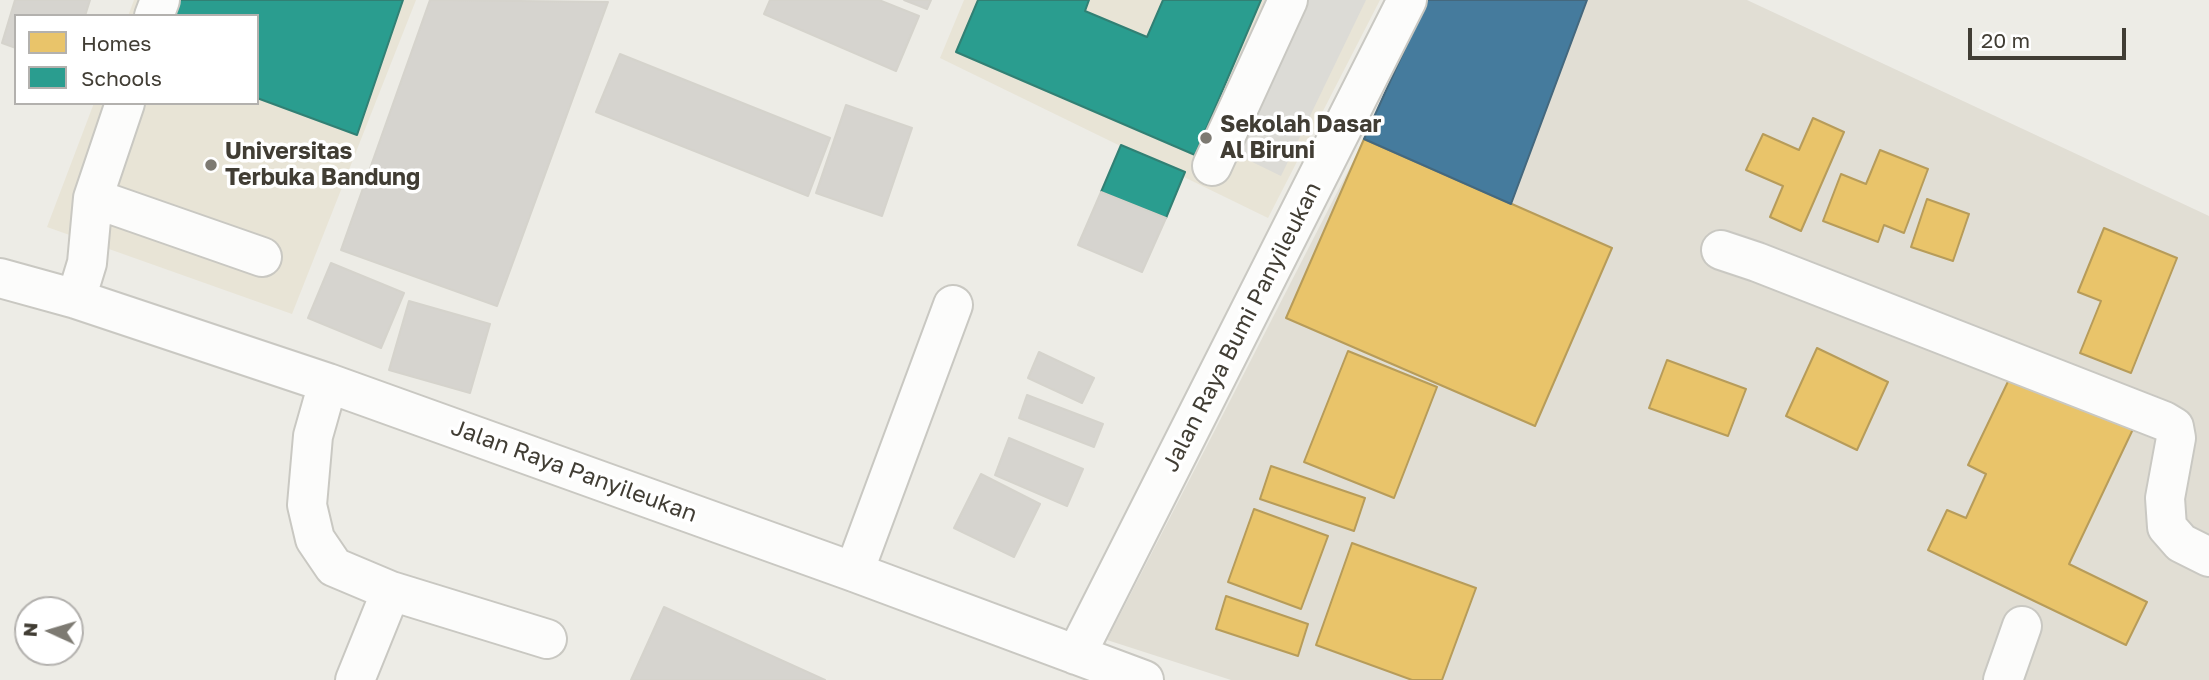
<!DOCTYPE html>
<html>
<head>
<meta charset="utf-8">
<style>
	body { margin:0 }
	#map { position:relative; width:2209px; height:680px; overflow:hidden; background:#edece6; font-family:"Golos Text",sans-serif }
	canvas { display:block }
	.legend { position:absolute; left:14px; top:14px; width:245px; height:91px; box-sizing:border-box; background:#fff; border:2px solid #b3b1ae; margin:0; padding:9px 12px; list-style:none; font-size:21px; color:#413d34 }
	.legend li { display:flex; align-items:center; gap:14px; height:35px }
	.legend b { width:35px; border:2px solid #b3b1ae }
	.north { position:absolute; left:14px; top:596px; width:70px; height:70px; box-sizing:border-box; background:#fff; border:2px solid #b3b1ae; border-radius:50%; rotate:274deg; font-size:19px; font-weight:700; line-height:28px; text-align:center; color:#413d34 }
	.north::after { content:''; display:block; margin:auto; width:24px; height:32px; background:#7d7a72; clip-path:polygon(50% 0,100% 100%,50% 72%,0 100%) }
	.scale { position:absolute; left:1968px; top:28px; width:158px; height:32px; box-sizing:border-box; border:4px solid #413d34; border-top:0; padding-left:9px; font-size:21px; line-height:24px; white-space:nowrap; color:#413d34; -webkit-text-stroke:5px #fff; paint-order:stroke }
</style>
</head>
<body>
<div id="map">
<canvas width="2209" height="680"></canvas>
<ul class="legend">
<li><b style="height:19px;background:#e9c46a"></b>Homes</li>
<li><b style="height:19px;background:#2a9d8f"></b>Schools</li>
</ul>
<div class="north">N</div>
<div class="scale">20 m</div>
</div>
<script>
const context = document.querySelector('canvas').getContext('2d');
context.lineJoin = 'round';
function paint(path, color) { context.fillStyle = color; context.fill(path, 'evenodd'); }
const poly = rows => new Path2D(rows.map(r => 'M' + r).join(''));
function stroke(path, color, width, dash) { context.strokeStyle = color; context.lineWidth = width; context.lineCap = dash ? 'butt' : 'round'; context.setLineDash(dash || []); context.stroke(path); }
function drawText(font, color, halo, rows, align = 'center') {
  context.font = font + ' "Golos Text",sans-serif'; context.lineWidth = 7; context.setLineDash([]); context.textBaseline = 'middle'; context.strokeStyle = halo; context.fillStyle = color; for (const [text, x, y, turn = 0] of rows) {
    context.save(); context.translate(x, y); context.rotate((+turn || 0) * Math.PI / 180); context.textAlign = isNaN(turn) ? turn : align; if (halo) context.strokeText(text, 0, 0); context.fillText(text, 0, 0); context.restore();
  }
}
const residential = poly([
	[1436,0,1747,0,2209,216,2209,680,1231,680,1107,640]
]);
const education = poly([
	[134,0,416,0,292,314,47,227,94,103,257,103,257,16,128,16],
	[964,0,1380,0,1268,218,940,58]
]);
const parking = poly([
	[1273,0,1366,0,1281,176,1205,139]
]);
const homes = poly([
	[1813,118,1844,132,1801,231,1770,217,1783,186,1746,170,1763,134,1799,150,1813,118],
	[1364,139,1612,248,1535,426,1286,318,1364,139],
	[1880,150,1928,169,1904,233,1884,225,1878,242,1823,221,1841,174,1866,184,1880,150],
	[1927,199,1969,214,1953,261,1911,247,1927,199],
	[2104,228,2177,258,2131,373,2080,353,2101,301,2078,292,2104,228],
	[1817,348,1888,382,1857,450,1786,416,1817,348],
	[1348,351,1437,387,1394,498,1304,462,1348,351],
	[1667,360,1746,389,1728,436,1649,408,1667,360],
	[2014,369,2134,427,2069,564,2147,602,2126,645,1928,550,1947,510,1966,518,1986,474,1968,465,2014,369],
	[1271,466,1365,498,1354,531,1260,499,1271,466],
	[1254,509,1328,536,1301,609,1228,582,1254,509],
	[1352,543,1476,588,1442,680,1412,680,1316,645,1352,543],
	[1226,596,1308,624,1298,656,1216,629,1226,596]
]);
const schools = poly([
	[175,0,403,0,357,135,257,98,257,16,169,16,175,0],
	[978,0,1089,0,1085,11,1147,37,1163,0,1261,0,1195,155,956,52,978,0],
	[1121,145,1185,172,1166,218,1101,192,1121,145]
]);
const public = poly([
	[1427,0,1587,0,1511,204,1364,139,1427,0]
]);
const building = poly([
	[15,0,90,0,85,16,16,16,16,48,2,43,15,0],
	[430,0,608,2,497,306,341,250,430,0],
	[770,0,879,0,919,16,896,71,764,14,770,0],
	[904,0,931,0,927,9,904,0],
	[620,54,830,138,808,196,596,112,620,54],
	[846,105,912,128,882,216,816,193,846,105],
	[1101,192,1166,218,1142,272,1078,245,1101,192],
	[331,263,404,293,381,348,308,318,331,263],
	[409,301,490,324,470,393,389,370,409,301],
	[1039,352,1094,378,1082,403,1028,378,1039,352],
	[1027,395,1103,424,1094,447,1019,418,1027,395],
	[1009,438,1083,469,1067,506,995,475,1009,438],
	[981,474,1040,504,1014,557,954,528,981,474],
	[664,607,825,680,631,680,664,607]
]);
const minor = poly([
	[154,16,160,0],
	[1212,166,1288,0],
	[93,198,262,257],
	[1721,250,1757,262,2164,421,2174,427,2176,438,2165,498,2167,527,2181,543,2209,557],
	[0,278,76,299,328,383,854,572,1144,680],
	[76,299,87,263,93,198,125,103],
	[328,383,313,436,307,505,315,539,334,567,391,591,355,680],
	[854,572,953,305],
	[391,591,547,639],
	[1076,655,1407,0],
	[2003,680,2022,626]
]);
const markers = [
	[1206,138,7,"#7d7a72"],
	[211,165,7,"#7d7a72"]
];
const poiNames = [
	["Sekolah Dasar",1220,125],
	["Al Biruni",1220,151],
	["Universitas",225,152],
	["Terbuka Bandung",225,178]
];
const streetNames = [
	["Jalan Raya Bumi Panyileukan",1242,327,-63],
	["Jalan Raya Panyileukan",574,471,20]
];
paint(residential, '#e1ded4');
paint(education, '#e8e4d6');
paint(parking, '#dcdbd6');
paint(homes, '#e9c46a');
stroke(homes, '#b79c5a', 2);
paint(schools, '#2a9d8f');
stroke(schools, '#318074', 2);
paint(public, '#457b9d');
stroke(public, '#44687e', 2);
paint(building, '#d6d4cf');
stroke(building, '#d5d3cc', 2);
stroke(minor, '#c9c8c2', 42);
stroke(minor, '#fcfcfb', 38);
for (const [x, y, r, color] of markers) { const dot = new Path2D(); dot.arc(x, y, r, 0, 2 * Math.PI); context.fillStyle = color; context.fill(dot); stroke(dot, '#fff', 2.5); }
drawText('bold 23px', '#413d34', '#fff', poiNames, 'left');
drawText('23px', '#413d34', '#fff', streetNames);
</script>
</body>
</html>
